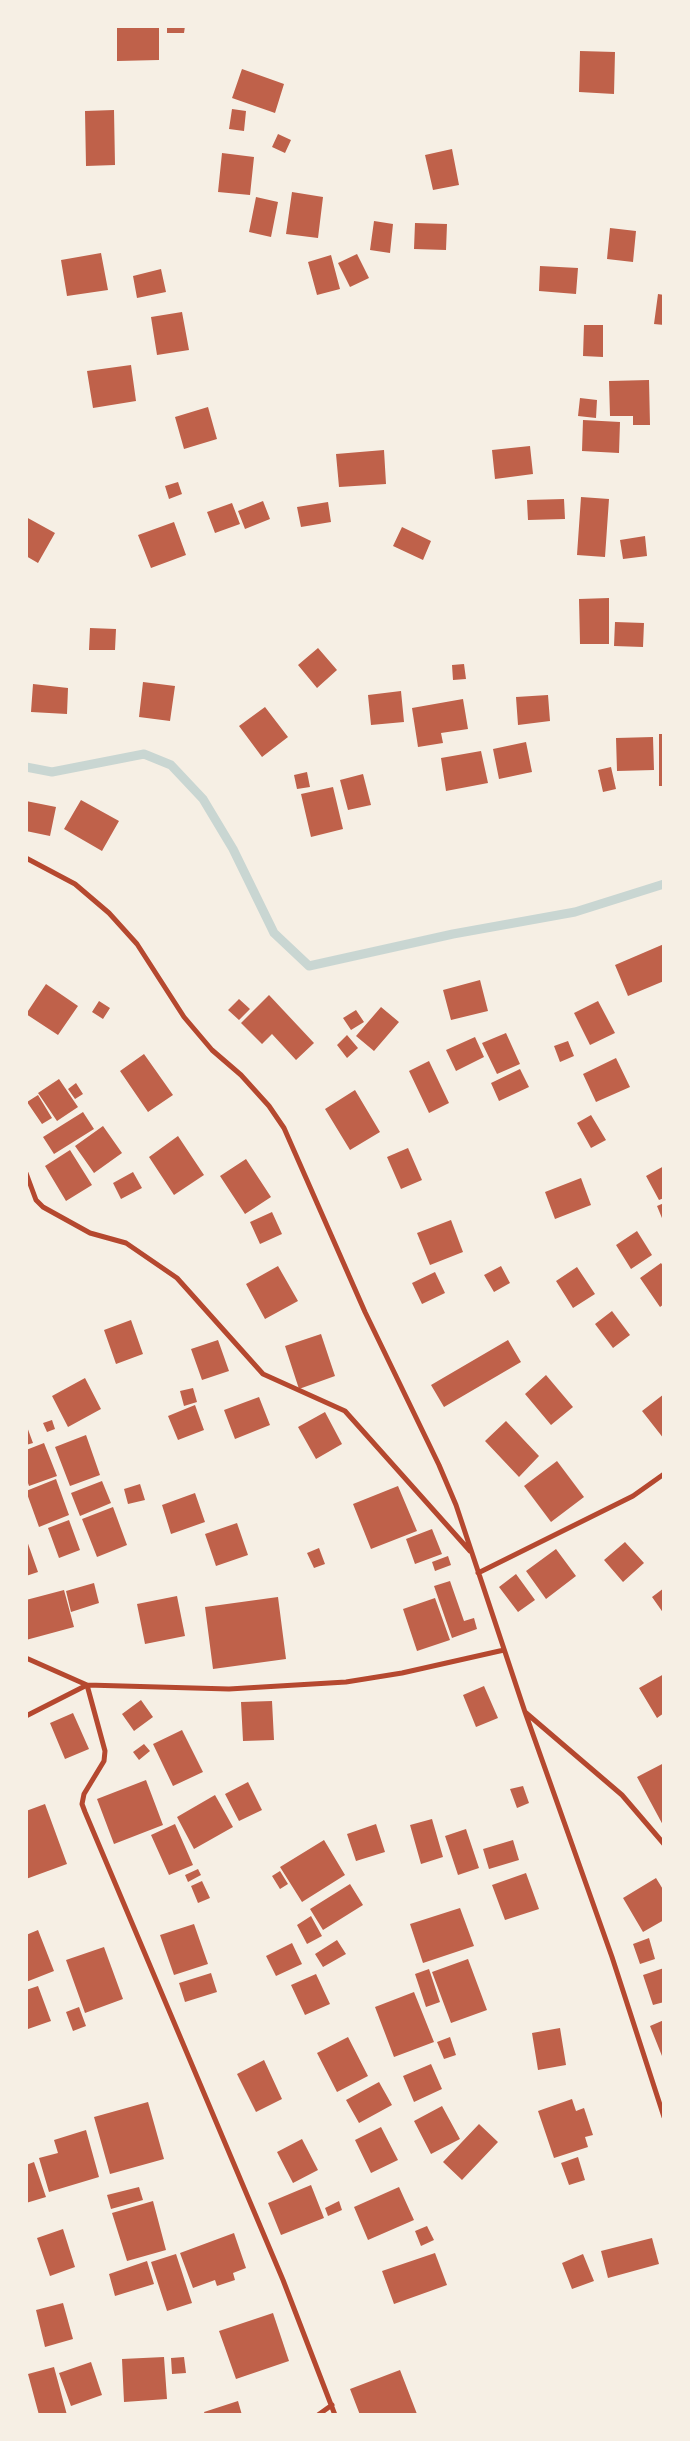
<!DOCTYPE html>
<html>
<head>
<meta charset="utf-8">
<style>
	body { margin:0 }
	#map { position:relative; width:690px; height:2441px; overflow:hidden; background:#f6efe4; font-family:Quicksand,sans-serif }
	canvas { display:block }
	.frame { position:absolute; inset:0; border:28px solid #f6efe4; pointer-events:none }
</style>
</head>
<body>
<div id="map">
<canvas width="690" height="2441"></canvas>
<div class="frame"></div>
</div>
<script>
const context = document.querySelector('canvas').getContext('2d');
context.lineJoin = 'round';
const poly = rows => new Path2D(rows.map(r => 'M' + r).join(''));
function stroke(path, color, width, dash) { context.strokeStyle = color; context.lineWidth = width; context.lineCap = dash ? 'butt' : 'round'; context.setLineDash(dash || []); context.stroke(path); }
function paint(path, color) { context.fillStyle = color; context.fill(path, 'evenodd'); }
const stream = poly([
	[26,767,52,772,144,754,171,765,203,799,233,849,274,933,309,966,453,934,575,912,664,884]
]);
const building = poly([
	[117,26,159,26,159,60,117,61],
	[167,26,185,26,184,33,167,33],
	[580,51,615,52,614,94,579,92],
	[242,69,284,84,275,113,232,98],
	[232,109,246,111,244,131,229,129],
	[114,110,115,165,86,166,85,111],
	[278,134,291,140,285,153,272,147],
	[452,149,459,185,433,190,425,155],
	[222,153,254,157,250,195,218,192],
	[292,192,323,197,318,238,286,234],
	[256,197,278,202,271,237,249,232],
	[374,221,393,224,390,253,370,250],
	[415,223,447,224,446,250,414,249],
	[610,228,636,231,633,262,607,259],
	[101,253,108,290,67,296,61,260],
	[357,254,369,278,350,287,338,263],
	[331,255,340,289,317,295,308,262],
	[540,266,578,268,576,294,539,291],
	[161,269,166,292,137,298,133,276],
	[658,294,664,295,664,325,654,324],
	[182,312,189,350,157,355,151,317],
	[584,325,603,325,603,357,583,356],
	[131,365,136,401,93,408,87,371],
	[649,380,650,425,633,425,633,416,610,416,609,381],
	[580,398,597,400,596,418,578,416],
	[208,407,217,439,184,449,175,417],
	[583,420,620,422,619,453,582,451],
	[530,446,533,474,495,479,492,450],
	[384,450,386,484,339,487,336,454],
	[178,482,182,494,169,499,165,486],
	[581,497,609,499,605,557,577,555],
	[564,499,565,519,528,520,527,500],
	[263,501,270,519,245,529,238,511],
	[328,502,331,522,301,527,297,507],
	[232,503,240,524,215,533,207,512],
	[26,517,55,533,38,563,26,556],
	[174,522,186,555,151,568,138,535],
	[402,527,431,541,423,560,393,546],
	[645,536,647,556,623,559,620,540],
	[609,598,609,644,580,644,579,599],
	[615,622,644,623,643,647,614,646],
	[90,628,116,629,115,650,89,650],
	[318,648,337,670,317,688,298,665],
	[464,664,466,679,453,680,452,665],
	[143,682,175,686,170,721,139,717],
	[33,684,68,688,67,714,31,712],
	[401,691,404,722,371,725,368,695],
	[548,695,550,721,518,725,516,697],
	[463,699,468,729,441,733,443,743,418,747,412,708],
	[265,707,288,737,262,757,239,726],
	[659,734,664,734,664,786,659,786],
	[653,737,654,770,617,771,616,738],
	[526,742,532,772,499,779,493,749],
	[481,751,488,783,446,791,441,758],
	[611,767,616,789,603,792,598,770],
	[307,772,310,787,297,789,294,775],
	[363,774,371,805,348,810,340,780],
	[333,787,343,829,311,837,301,794],
	[81,800,119,821,102,851,64,829],
	[26,801,56,807,50,836,26,831],
	[664,944,664,981,628,996,615,965],
	[480,980,488,1011,451,1020,443,990],
	[46,984,78,1006,58,1035,26,1014],
	[269,995,314,1043,296,1060,272,1034,262,1044,241,1023],
	[239,999,250,1009,239,1020,228,1010],
	[99,1001,110,1008,103,1019,92,1012],
	[598,1001,615,1033,590,1045,574,1013],
	[381,1007,399,1022,374,1051,356,1036],
	[356,1010,364,1022,351,1030,343,1018],
	[506,1033,520,1064,497,1074,482,1043],
	[347,1035,358,1048,347,1058,337,1045],
	[475,1037,484,1057,456,1071,446,1050],
	[568,1041,574,1056,560,1062,554,1046],
	[144,1054,173,1095,148,1112,120,1071],
	[616,1058,630,1087,596,1102,583,1074],
	[429,1061,449,1103,429,1113,409,1071],
	[520,1069,529,1087,499,1101,491,1083],
	[59,1079,78,1107,57,1121,38,1093],
	[76,1083,83,1094,75,1099,68,1089],
	[355,1090,380,1132,350,1150,325,1109],
	[38,1095,52,1118,42,1124,27,1102],
	[83,1112,94,1129,54,1154,43,1137],
	[591,1115,606,1140,591,1148,577,1123],
	[103,1126,122,1153,94,1173,75,1146],
	[178,1136,204,1175,174,1195,149,1157],
	[408,1148,422,1180,401,1189,387,1157],
	[70,1150,92,1185,66,1201,45,1166],
	[246,1159,271,1197,245,1214,220,1176],
	[664,1166,664,1198,659,1200,646,1176],
	[133,1172,142,1188,121,1199,113,1183],
	[581,1178,591,1205,555,1219,545,1192],
	[664,1203,664,1223,657,1206],
	[272,1212,282,1234,260,1244,250,1222],
	[451,1220,463,1252,430,1265,417,1233],
	[637,1231,652,1255,631,1269,616,1245],
	[661,1263,664,1267,664,1304,660,1307,640,1278],
	[278,1266,298,1301,265,1319,246,1284],
	[501,1266,510,1283,494,1292,484,1275],
	[577,1267,595,1294,573,1308,556,1281],
	[435,1272,445,1293,422,1304,412,1283],
	[612,1311,630,1335,613,1348,595,1324],
	[131,1320,143,1354,116,1364,104,1330],
	[321,1334,335,1376,299,1389,285,1346],
	[218,1340,229,1371,202,1380,191,1349],
	[508,1340,521,1362,444,1407,431,1385],
	[546,1375,573,1407,551,1425,525,1394],
	[85,1378,101,1409,68,1427,52,1396],
	[193,1388,197,1402,184,1406,180,1391],
	[664,1394,664,1439,642,1411],
	[259,1397,270,1425,235,1439,224,1410],
	[195,1405,204,1430,178,1440,168,1416],
	[325,1412,342,1444,316,1459,298,1427],
	[52,1420,55,1429,47,1432,43,1423],
	[506,1421,539,1456,519,1477,485,1441],
	[26,1424,33,1443,26,1445],
	[86,1435,100,1475,70,1486,55,1447],
	[44,1443,57,1476,29,1486,26,1477,26,1450],
	[557,1461,584,1497,551,1522,524,1486],
	[56,1479,69,1515,39,1527,26,1491],
	[102,1481,111,1503,80,1516,71,1493],
	[140,1484,145,1500,128,1504,124,1489],
	[398,1486,417,1531,371,1549,353,1504],
	[195,1493,205,1522,171,1534,162,1505],
	[113,1507,127,1545,97,1557,82,1519],
	[69,1520,80,1550,59,1558,48,1528],
	[237,1523,248,1555,216,1566,205,1534],
	[432,1529,442,1554,415,1564,406,1539],
	[26,1538,38,1572,26,1576],
	[625,1542,644,1563,623,1582,604,1560],
	[319,1548,325,1564,314,1568,307,1553],
	[556,1549,576,1576,546,1599,526,1571],
	[448,1556,451,1565,435,1571,432,1562],
	[516,1574,535,1600,518,1612,499,1587],
	[450,1581,464,1621,474,1618,477,1629,452,1638,434,1586],
	[94,1583,99,1603,71,1612,66,1591],
	[664,1588,664,1614,652,1597],
	[64,1590,74,1627,26,1640,26,1600],
	[177,1596,185,1636,145,1644,137,1604],
	[278,1597,286,1659,213,1669,205,1607],
	[435,1598,450,1640,417,1651,403,1609],
	[664,1674,664,1713,657,1718,639,1688],
	[484,1686,498,1718,476,1727,463,1695],
	[141,1700,153,1717,134,1731,122,1714],
	[272,1701,274,1740,243,1741,241,1702],
	[73,1713,89,1749,65,1759,50,1723],
	[182,1730,203,1772,173,1786,153,1744],
	[144,1744,150,1751,139,1760,133,1752],
	[664,1763,664,1827,637,1777],
	[146,1780,163,1825,114,1844,97,1799],
	[248,1782,262,1810,239,1821,225,1794],
	[523,1786,529,1803,517,1808,510,1789],
	[215,1795,233,1827,194,1849,177,1817],
	[45,1804,67,1864,26,1879,26,1811],
	[432,1819,443,1857,421,1864,410,1825],
	[175,1824,193,1865,169,1875,151,1835],
	[376,1824,385,1852,356,1861,347,1834],
	[466,1829,479,1868,458,1875,445,1836],
	[324,1840,345,1875,302,1902,280,1867],
	[513,1840,519,1860,489,1869,483,1849],
	[198,1869,201,1875,188,1882,185,1875],
	[280,1871,288,1884,280,1889,272,1876],
	[526,1873,539,1909,505,1920,492,1885],
	[656,1878,664,1891,664,1920,643,1932,623,1898],
	[202,1881,210,1898,198,1903,191,1886],
	[350,1884,363,1905,323,1930,310,1909],
	[460,1908,474,1946,423,1963,410,1924],
	[311,1916,322,1936,307,1944,297,1925],
	[194,1924,208,1964,174,1975,160,1935],
	[38,1930,54,1971,26,1982,26,1935],
	[649,1938,655,1959,640,1964,633,1944],
	[337,1940,346,1954,323,1967,315,1954],
	[292,1943,302,1964,276,1976,266,1956],
	[104,1947,123,1999,85,2013,66,1960],
	[468,1959,487,2010,451,2023,432,1972],
	[664,1968,664,2002,653,2005,643,1975],
	[429,1969,440,2002,426,2007,415,1974],
	[211,1973,217,1992,185,2002,179,1983],
	[316,1974,330,2004,305,2015,291,1985],
	[38,1986,51,2021,28,2029,26,1990],
	[414,1992,434,2042,394,2057,375,2007],
	[79,2007,86,2026,73,2031,66,2012],
	[664,2020,664,2055,662,2056,650,2026],
	[560,2028,566,2065,538,2070,532,2033],
	[348,2037,368,2076,337,2092,317,2053],
	[450,2037,456,2055,444,2059,437,2042],
	[264,2060,282,2099,256,2112,237,2074],
	[431,2064,442,2089,414,2102,403,2076],
	[379,2082,392,2105,359,2123,346,2100],
	[572,2099,576,2111,584,2108,593,2135,585,2137,588,2147,554,2158,538,2111],
	[148,2102,164,2159,110,2174,94,2117],
	[442,2106,460,2139,431,2154,414,2121],
	[479,2124,498,2142,462,2180,443,2162],
	[381,2127,398,2160,371,2173,355,2140],
	[86,2130,99,2177,49,2192,39,2158,58,2153,54,2140],
	[302,2139,318,2170,293,2183,277,2152],
	[578,2157,585,2180,569,2185,561,2163],
	[34,2162,46,2197,26,2203,26,2165],
	[311,2185,324,2218,281,2235,268,2203],
	[139,2187,143,2200,111,2209,107,2195],
	[399,2187,414,2220,368,2240,354,2207],
	[153,2201,166,2250,127,2261,112,2213],
	[339,2201,342,2210,328,2216,325,2208],
	[427,2226,434,2240,421,2246,415,2231],
	[63,2229,75,2267,50,2276,37,2238],
	[234,2233,246,2268,233,2273,235,2280,217,2286,215,2280,193,2288,180,2253],
	[652,2238,659,2264,608,2278,601,2251],
	[435,2253,447,2285,394,2304,382,2271],
	[176,2254,192,2303,167,2311,151,2262],
	[583,2254,594,2281,572,2289,562,2263],
	[147,2261,154,2284,115,2296,109,2274],
	[63,2303,73,2339,45,2347,36,2310],
	[273,2313,289,2361,236,2379,219,2331],
	[164,2357,167,2399,124,2402,122,2359],
	[184,2357,186,2373,172,2374,171,2358],
	[91,2362,102,2395,71,2406,59,2373],
	[54,2367,67,2415,39,2415,28,2374],
	[400,2370,417,2414,360,2415,350,2389],
	[238,2401,242,2415,205,2415,204,2412]
]);
const minor = poly([
	[26,858,75,884,109,913,137,944,184,1017,212,1050,241,1075,269,1106,284,1128,365,1312,439,1465,456,1505,525,1712,612,1957,664,2117],
	[26,1173,36,1200,43,1207,90,1233,126,1243,177,1278,263,1374,345,1411,470,1551],
	[478,1573,633,1496,664,1474],
	[26,1658,87,1685,229,1689,346,1682,402,1673,504,1650],
	[87,1685,105,1751,104,1761,84,1794,82,1804,85,1812,283,2280,335,2415],
	[525,1712,622,1795,664,1844],
	[26,1716,87,1685],
	[318,2415,332,2405]
]);
stroke(stream, '#c9d6d2', 9);
paint(building, '#bf614a');
stroke(minor, '#b5482f', 5);
</script>
</body>
</html>
